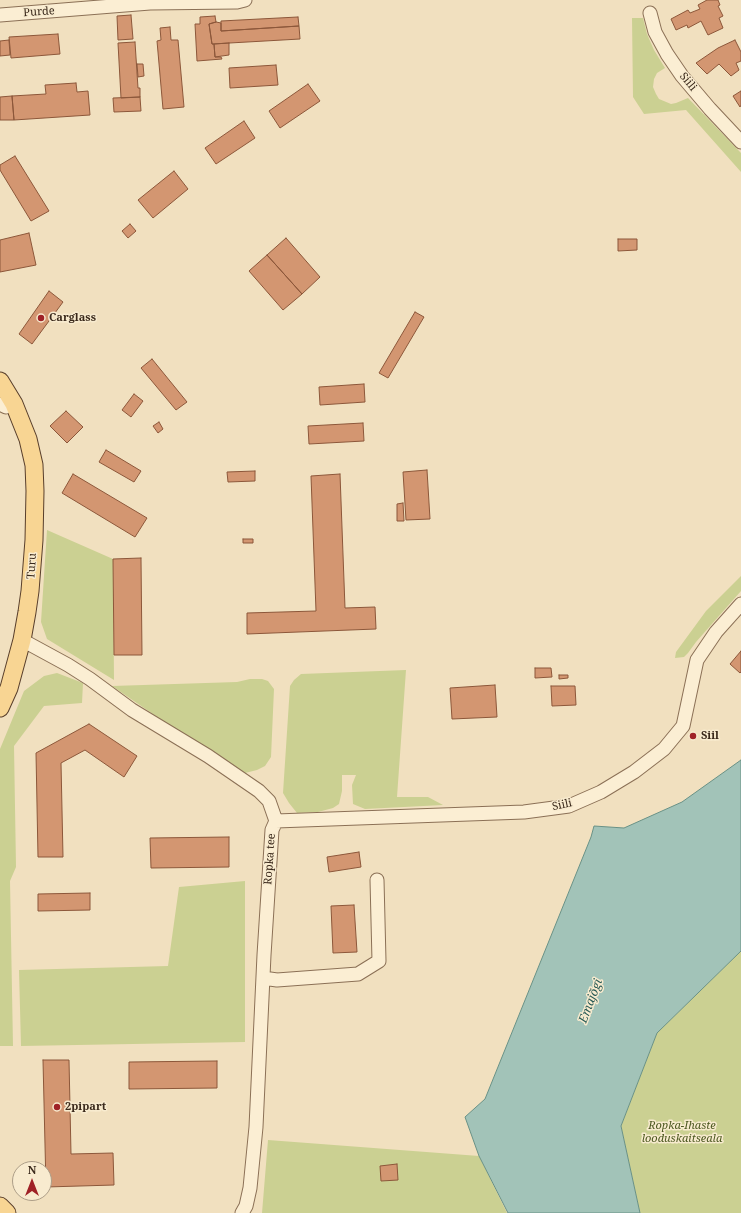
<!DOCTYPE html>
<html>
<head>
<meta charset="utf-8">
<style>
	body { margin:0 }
	#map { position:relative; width:741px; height:1213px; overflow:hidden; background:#f1e0bf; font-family:"Noto Serif",serif }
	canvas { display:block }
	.north { position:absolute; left:12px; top:1161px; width:40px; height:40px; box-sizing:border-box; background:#f8ebcf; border:1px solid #ac9d87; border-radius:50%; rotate:0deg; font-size:11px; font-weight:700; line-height:16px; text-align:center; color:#3a291b }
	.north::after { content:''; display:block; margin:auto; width:14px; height:18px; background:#9f2126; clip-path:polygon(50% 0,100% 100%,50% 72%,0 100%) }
</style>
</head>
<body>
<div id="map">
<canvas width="741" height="1213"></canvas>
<div class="north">N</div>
</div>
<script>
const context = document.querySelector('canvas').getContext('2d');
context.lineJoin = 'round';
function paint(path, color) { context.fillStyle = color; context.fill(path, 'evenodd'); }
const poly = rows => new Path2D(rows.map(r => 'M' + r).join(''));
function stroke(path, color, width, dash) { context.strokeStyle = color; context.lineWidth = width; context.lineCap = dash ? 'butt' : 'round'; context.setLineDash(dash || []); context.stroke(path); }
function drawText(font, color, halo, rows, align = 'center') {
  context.font = font + ' "Noto Serif",serif'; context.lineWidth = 3; context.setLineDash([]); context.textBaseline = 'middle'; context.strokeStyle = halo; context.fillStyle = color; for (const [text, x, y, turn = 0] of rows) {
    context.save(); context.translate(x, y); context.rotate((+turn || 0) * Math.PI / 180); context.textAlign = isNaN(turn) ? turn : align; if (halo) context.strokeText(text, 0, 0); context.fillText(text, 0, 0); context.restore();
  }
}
const green = poly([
	[632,18,643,18,647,34,654,50,665,68,657,73,654,79,653,87,656,94,659,99,671,104,676,103,688,98,741,153,741,172,686,110,644,114,633,97],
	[47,530,113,559,114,680,47,639,41,622],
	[741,576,741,591,696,642,688,653,684,657,675,658,676,652,706,611],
	[406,670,397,797,428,797,443,805,365,809,353,804,352,785,356,775,342,775,342,791,339,804,333,808,318,812,297,813,289,803,283,793,290,686,294,680,301,674],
	[57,673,83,683,82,703,44,706,14,746,16,867,10,881,13,1046,0,1046,0,749,24,691,44,676],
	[250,679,262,679,268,681,274,689,271,757,265,766,257,770,245,773,217,758,112,686,237,682],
	[245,881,245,1042,21,1046,19,970,168,966,179,887],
	[741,951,741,1213,640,1213,621,1126,657,1033],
	[268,1140,479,1156,507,1213,262,1213]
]);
const water = poly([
	[741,760,741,951,657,1033,621,1126,640,1213,508,1213,479,1156,465,1117,485,1099,591,837,594,826,624,828,682,802,741,760]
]);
const building = poly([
	[707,0,718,0,720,5,718,6,723,16,719,18,723,28,708,35,701,21,688,28,687,25,676,30,671,19,688,10,690,13,700,9,698,5,707,0],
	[131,15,133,39,118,40,117,16,131,15],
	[215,16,216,22,209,24,212,44,214,44,215,57,221,57,222,59,197,61,195,24,200,24,200,17,215,16],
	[298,17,299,26,221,31,221,21,298,17],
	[216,22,221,23,221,31,299,26,300,39,212,44,209,24,216,22],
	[170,27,171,40,178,40,184,107,163,109,157,41,161,40,160,28,170,27],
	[58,34,60,54,11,58,9,37,58,34],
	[9,40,10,55,0,56,0,41,9,40],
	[735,40,741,52,741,61,736,63,739,70,731,76,719,64,707,74,696,63,718,48,735,40],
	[135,42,138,88,140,88,140,97,121,98,118,43,135,42],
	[229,43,229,55,215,57,214,44,229,43],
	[137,64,143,64,144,76,138,77,137,64],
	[276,65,278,85,230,88,229,68,276,65],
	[76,83,77,92,88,91,90,115,14,120,12,96,46,94,45,85,76,83],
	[308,84,320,101,280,128,269,111,308,84],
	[741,91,741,105,740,107,733,96,741,91],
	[12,96,14,120,0,120,0,97,12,96],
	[140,97,141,111,114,112,113,98,140,97],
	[244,121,255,138,216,164,205,148,244,121],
	[15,156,49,211,31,221,0,170,0,165,15,156],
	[174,171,188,189,153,218,138,200,174,171],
	[130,224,136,231,128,238,122,231,130,224],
	[29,233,36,265,0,272,0,240,29,233],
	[286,238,320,277,302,294,267,255,286,238],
	[618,239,637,239,637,250,618,251,618,239],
	[267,255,302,294,283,310,249,271,267,255],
	[49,291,63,302,32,344,19,334,49,291],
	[415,312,424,317,388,378,379,373,415,312],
	[152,359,187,402,176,410,141,368,152,359],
	[364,384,365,402,320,405,319,387,364,384],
	[134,394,143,401,131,417,122,410,134,394],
	[66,411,83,427,67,443,50,426,66,411],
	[159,422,163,429,158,433,153,426,159,422],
	[363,423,364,441,309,444,308,426,363,423],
	[106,450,141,471,134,482,99,462,106,450],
	[427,470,430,519,406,520,403,472,427,470],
	[255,471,255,481,228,482,227,472,255,471],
	[73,474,147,518,135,537,62,493,73,474],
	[340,474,345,608,375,607,376,629,247,634,247,613,316,611,311,476,340,474],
	[403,503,404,521,397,521,397,504,403,503],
	[243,539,253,539,253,543,243,543,243,539],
	[141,558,142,655,114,655,113,559,141,558],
	[741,651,741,672,740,673,730,664,741,651],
	[535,668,551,668,552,677,535,678,535,668],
	[559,675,568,675,568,678,559,679,559,675],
	[495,685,497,717,452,719,450,688,495,685],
	[551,686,575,686,576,705,552,706,551,686],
	[89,724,137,756,124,777,85,750,61,763,63,857,38,857,36,753,89,724],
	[229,837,229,867,151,868,150,838,229,837],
	[359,852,361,867,329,872,327,857,359,852],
	[90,893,90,910,38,911,38,894,90,893],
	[354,905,357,952,333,953,331,906,354,905],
	[43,1060,69,1060,71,1154,113,1153,114,1185,46,1187,43,1060],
	[217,1061,217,1088,129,1089,129,1062,217,1061],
	[397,1164,398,1180,381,1181,380,1166,397,1164]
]);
const minor = poly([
	[650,13,655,32,667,54,682,76,710,109,741,142],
	[0,15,150,3,237,2,245,0],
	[0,404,6,407],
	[22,640,68,665,90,679,132,710,208,756,259,791,269,801,276,821,272,830,264,955,256,1127,250,1188,246,1206,242,1213],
	[276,821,524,812,569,806,601,792,634,772,664,749,683,726,697,660,716,632,741,604],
	[263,978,277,980,358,974,379,961,377,880]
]);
const major = poly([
	[0,381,14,404,28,439,34,465,35,491,34,540,30,591,27,612,22,640,9,688,0,708],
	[0,1206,7,1213]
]);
const markers = [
	[41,318,4,"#9f2126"],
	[693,736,4,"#9f2126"],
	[57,1107,4,"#9f2126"]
];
const streetNames = [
	["Purde",39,12,-4],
	["Siili",688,82,51],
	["Turu",32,566,-86],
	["Siili",562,805,-12],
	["Ropka tee",270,859,-86]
];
const poiNames = [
	["Carglass",49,318],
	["Siil",701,736],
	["2pipart",65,1107]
];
const parkNames = [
	["Ropka-Ihaste",682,1126],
	["looduskaitseala",682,1139]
];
const waterNames = [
	["Emajõgi",591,1001,-69]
];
paint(green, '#cbd092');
paint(water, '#a2c3b8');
stroke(water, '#699186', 1);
paint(building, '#d39671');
stroke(building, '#8c573a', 1);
stroke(minor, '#8b7056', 15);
stroke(major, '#583e2b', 19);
stroke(minor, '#fbeed3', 13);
stroke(major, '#f8d593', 17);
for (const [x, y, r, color] of markers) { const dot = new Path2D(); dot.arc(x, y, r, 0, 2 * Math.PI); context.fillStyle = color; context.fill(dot); stroke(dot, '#f8ebcf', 1.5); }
drawText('11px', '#3a291b', '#f8ebcf', streetNames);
drawText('bold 11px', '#3a291b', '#f8ebcf', poiNames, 'left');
drawText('italic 11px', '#4c5820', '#f8ebcf', parkNames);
drawText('italic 12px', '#295b56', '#f8ebcf', waterNames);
</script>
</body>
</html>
